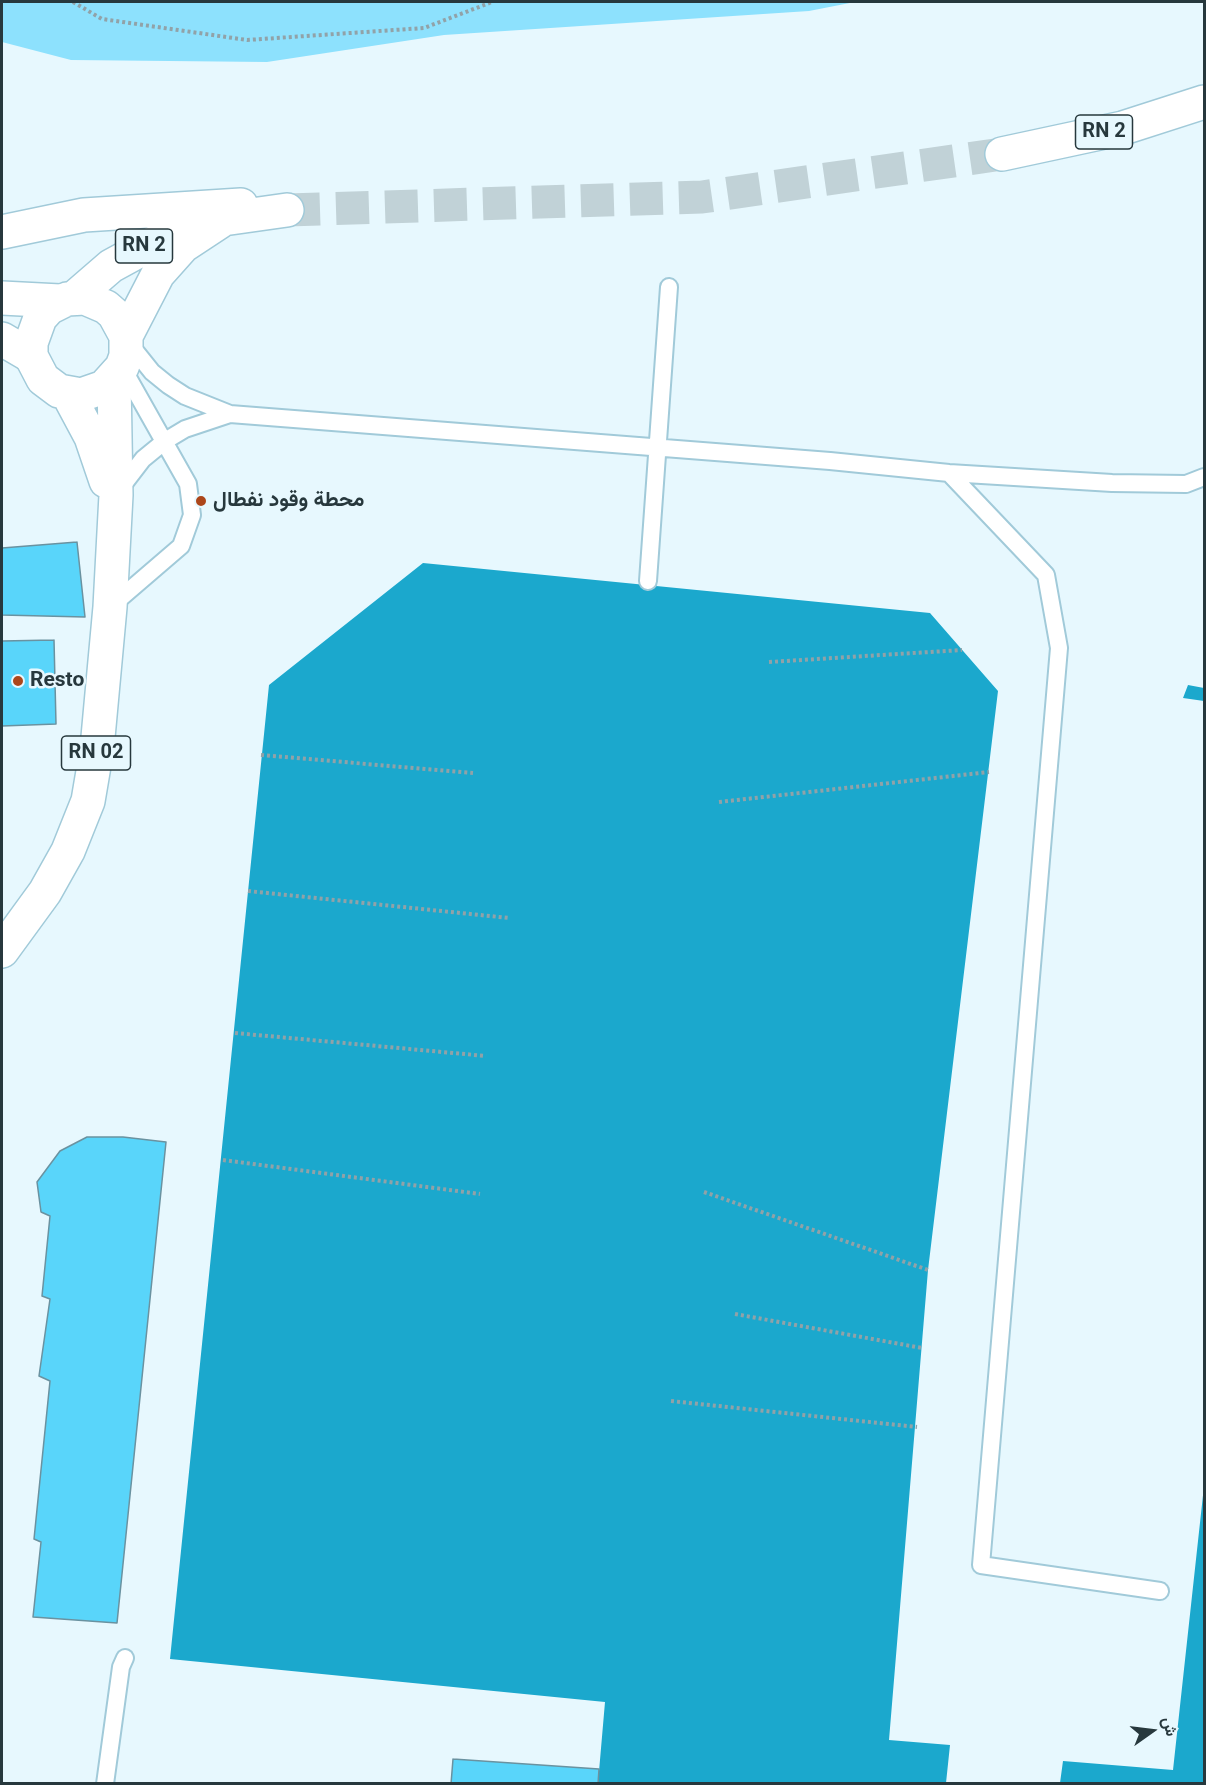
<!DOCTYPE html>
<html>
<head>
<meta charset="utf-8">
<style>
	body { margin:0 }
	#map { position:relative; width:1206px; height:1785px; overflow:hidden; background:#e7f8fe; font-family:Roboto,Vazirmatn,sans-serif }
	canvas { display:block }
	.frame { position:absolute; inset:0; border:3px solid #27383d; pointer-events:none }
	.north { position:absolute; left:1122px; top:1701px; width:60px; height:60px; -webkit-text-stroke:4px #e7f8fe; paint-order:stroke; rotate:76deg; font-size:16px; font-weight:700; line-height:24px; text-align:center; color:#27383d }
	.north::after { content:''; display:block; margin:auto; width:21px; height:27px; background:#27383d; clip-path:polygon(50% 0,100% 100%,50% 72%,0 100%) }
</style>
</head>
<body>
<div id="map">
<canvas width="1206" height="1785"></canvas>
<div class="frame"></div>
<div class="north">ش</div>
</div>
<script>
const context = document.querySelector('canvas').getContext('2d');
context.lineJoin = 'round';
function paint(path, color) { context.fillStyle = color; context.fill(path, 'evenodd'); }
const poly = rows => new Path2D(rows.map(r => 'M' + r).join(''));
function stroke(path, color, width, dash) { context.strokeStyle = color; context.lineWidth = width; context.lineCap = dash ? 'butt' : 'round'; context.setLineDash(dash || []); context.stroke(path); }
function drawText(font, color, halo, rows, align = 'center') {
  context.font = font + ' Roboto,Vazirmatn,sans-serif'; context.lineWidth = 5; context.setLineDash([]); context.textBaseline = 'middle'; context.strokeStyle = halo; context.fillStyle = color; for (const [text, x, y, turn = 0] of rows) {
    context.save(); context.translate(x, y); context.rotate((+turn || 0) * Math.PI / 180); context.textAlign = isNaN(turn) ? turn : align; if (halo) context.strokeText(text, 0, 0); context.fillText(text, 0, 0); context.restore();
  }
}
const green = poly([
	[2,2,855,2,809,11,444,35,267,62,71,60,2,42]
]);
const water = poly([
	[423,563,930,613,998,691,928,1270,889,1740,950,1745,946,1783,598,1783,605,1702,170,1659,269,685],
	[1188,685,1204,688,1204,701,1183,698],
	[1204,1486,1204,1783,1060,1783,1063,1761,1173,1770]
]);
const building = poly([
	[77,542,85,617,2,615,2,548,77,542],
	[54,640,56,724,2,726,2,641,54,640],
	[87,1137,123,1137,166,1142,117,1623,33,1617,41,1542,34,1539,50,1381,39,1376,50,1299,42,1296,50,1216,41,1212,37,1182,60,1151,87,1137],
	[453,1759,599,1769,598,1784,451,1784,453,1759]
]);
const primaryTunnel = poly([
	[287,210,702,197,1002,154]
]);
const path = poly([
	[73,2,102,19,247,40,424,28,492,2],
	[769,662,962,650],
	[261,755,473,773],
	[719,802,989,772],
	[248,891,509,918],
	[235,1033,486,1056],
	[223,1160,480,1194],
	[704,1192,928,1270],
	[735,1314,922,1348],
	[671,1401,917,1427]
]);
const service = poly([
	[128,342,152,372,168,385,185,396,230,414,830,461,949,473,1112,483,1186,484,1204,477],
	[949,473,1046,575,1059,648,981,1565,1160,1591],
	[120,489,143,459,165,441,185,429,230,414],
	[648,581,669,287],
	[110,607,181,546,192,515,188,484,122,367],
	[105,1784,121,1667,125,1658]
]);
const secondary = poly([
	[2,232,84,215,241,205],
	[2,298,60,301],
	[2,339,31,356]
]);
const primary = poly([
	[1002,154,1123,128,1204,102],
	[74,298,111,266,177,230,202,222,287,210],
	[126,336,114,314,106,307,85,298,67,299,49,308,40,318,31,343,31,356,43,379,59,391,81,395,104,387,122,367,126,356,126,336,158,274,183,246,227,217],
	[68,394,91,437,106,481],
	[2,951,45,892,68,851,88,801,97,748,110,607,116,495,114,379]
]);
const markers = [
	[201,501,6,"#ac461a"],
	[18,681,6,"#ac461a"]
];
const shields = [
	[1104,132,57],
	[144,246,57],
	[96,753,69]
];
const shieldNames = [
	["RN 2",1104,132],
	["RN 2",144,246],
	["RN 02",96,753]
];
const poiNames = [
	["محطة وقود نفطال",213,501],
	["Resto",30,681]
];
paint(green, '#8de1fd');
paint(water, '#1ba8cd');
paint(building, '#59d5fa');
stroke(building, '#6a92a0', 1.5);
stroke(primaryTunnel, '#c1d2d7', 33, [33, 16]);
stroke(service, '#a1cad9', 20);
stroke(secondary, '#a1cad9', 36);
stroke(primary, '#a1cad9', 36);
stroke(path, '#91a2a8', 4, [3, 3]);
stroke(service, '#fff', 16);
stroke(secondary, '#fff', 33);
stroke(primary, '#fff', 33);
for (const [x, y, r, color] of markers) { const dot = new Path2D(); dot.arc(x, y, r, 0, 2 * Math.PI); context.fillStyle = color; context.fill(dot); stroke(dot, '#e7f8fe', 2); }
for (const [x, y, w] of shields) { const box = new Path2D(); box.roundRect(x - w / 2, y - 17, w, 34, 4.5); context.fillStyle = '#e7f8fe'; context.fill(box); stroke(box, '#27383d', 1.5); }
drawText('bold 20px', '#27383d', null, shieldNames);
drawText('bold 21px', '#27383d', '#e7f8fe', poiNames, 'left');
</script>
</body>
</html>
